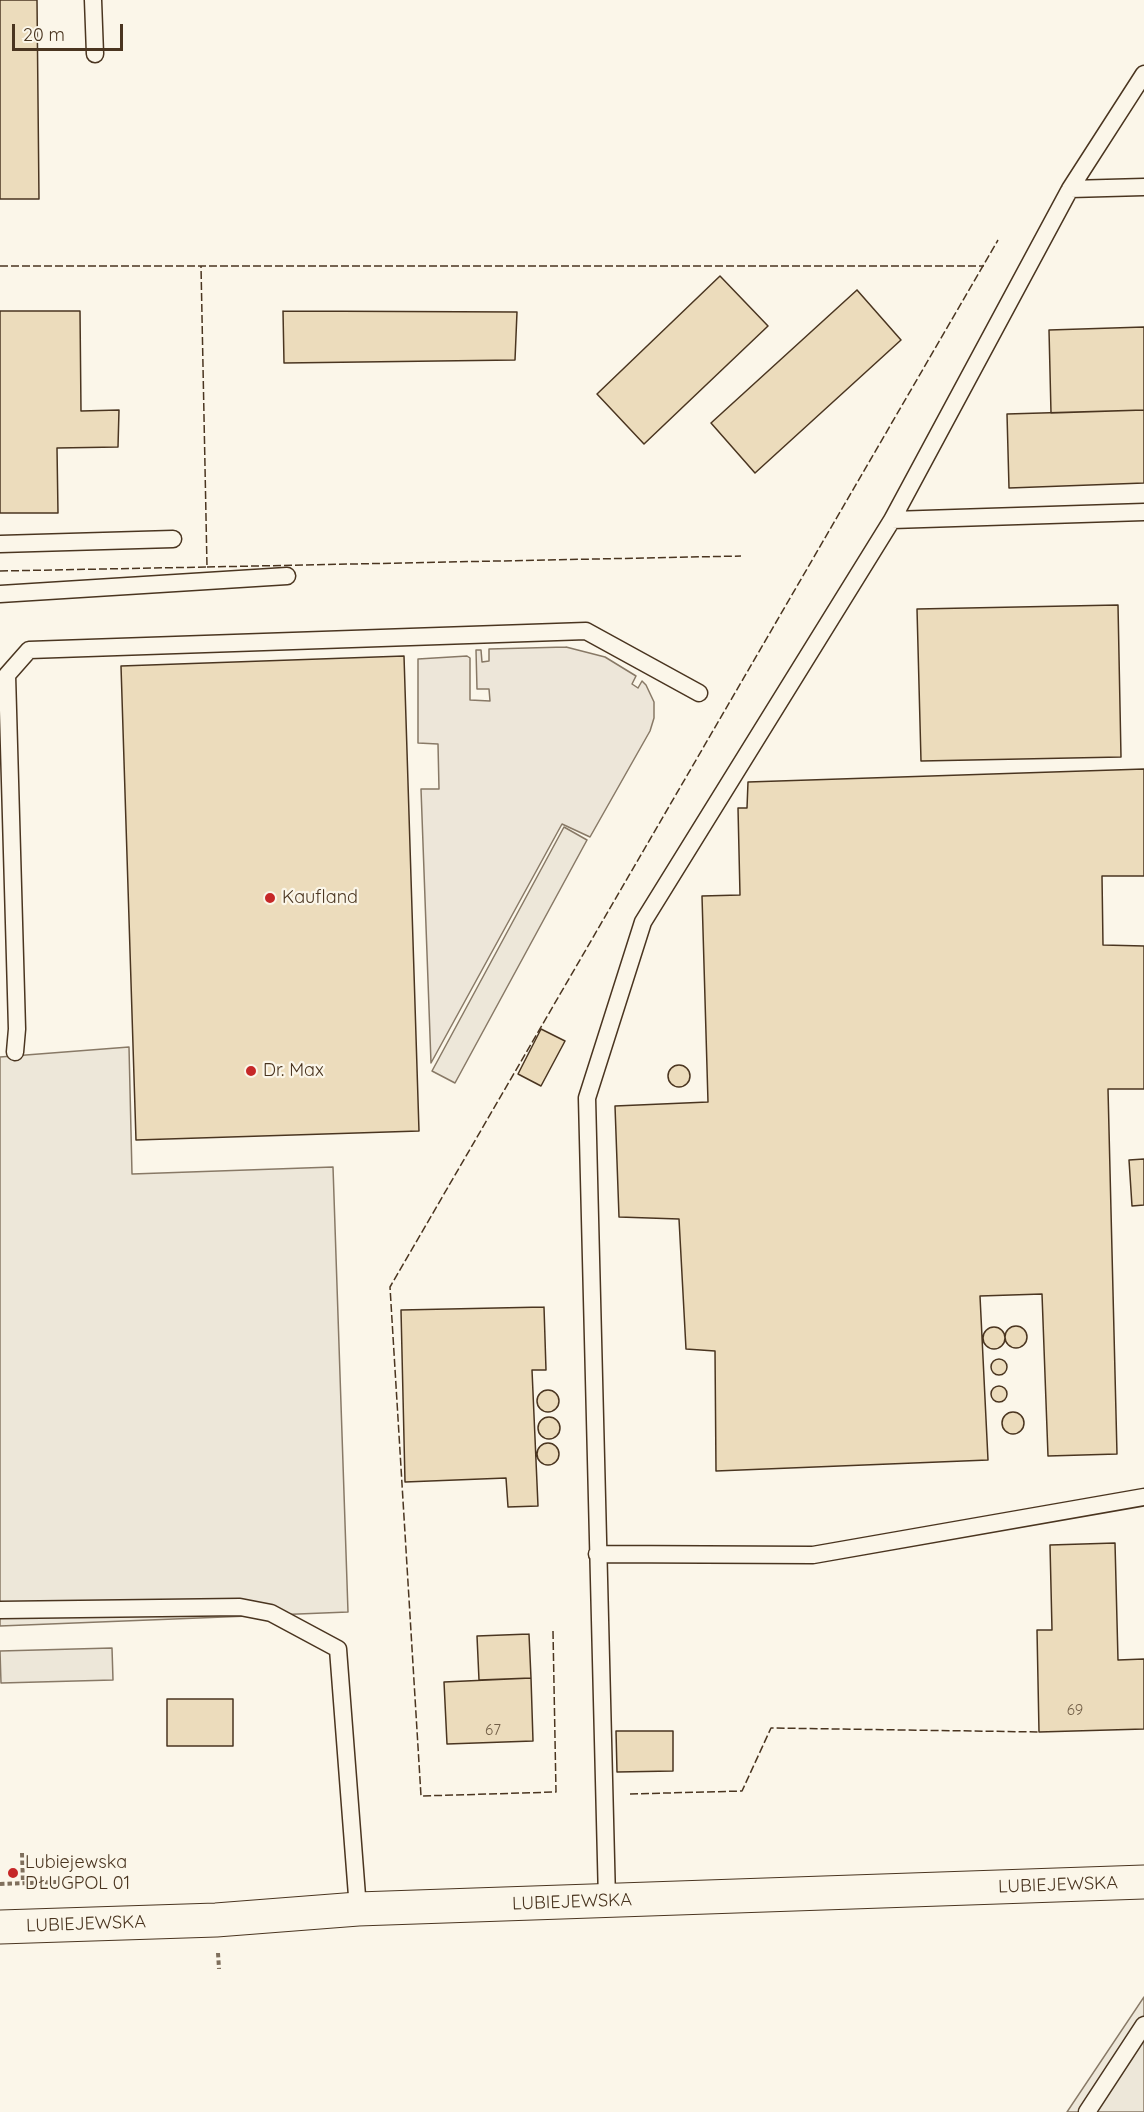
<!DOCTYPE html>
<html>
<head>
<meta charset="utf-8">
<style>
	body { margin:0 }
	#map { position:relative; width:1144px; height:2112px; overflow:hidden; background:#fbf6e9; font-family:Quicksand,sans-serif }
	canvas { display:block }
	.scale { position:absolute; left:12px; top:24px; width:111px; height:27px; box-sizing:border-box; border:3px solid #4a3520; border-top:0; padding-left:8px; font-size:18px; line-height:21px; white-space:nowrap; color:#4a3520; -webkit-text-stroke:4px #fbf6e9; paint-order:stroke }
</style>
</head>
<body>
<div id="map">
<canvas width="1144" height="2112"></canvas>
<div class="scale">20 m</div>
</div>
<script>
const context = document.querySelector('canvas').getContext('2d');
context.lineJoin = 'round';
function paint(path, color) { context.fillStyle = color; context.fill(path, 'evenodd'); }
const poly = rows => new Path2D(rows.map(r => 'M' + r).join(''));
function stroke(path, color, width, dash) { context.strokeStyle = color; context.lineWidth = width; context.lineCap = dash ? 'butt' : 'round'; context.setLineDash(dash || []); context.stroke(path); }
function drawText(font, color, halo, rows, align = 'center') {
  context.font = font + ' Quicksand,sans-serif'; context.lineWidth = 4.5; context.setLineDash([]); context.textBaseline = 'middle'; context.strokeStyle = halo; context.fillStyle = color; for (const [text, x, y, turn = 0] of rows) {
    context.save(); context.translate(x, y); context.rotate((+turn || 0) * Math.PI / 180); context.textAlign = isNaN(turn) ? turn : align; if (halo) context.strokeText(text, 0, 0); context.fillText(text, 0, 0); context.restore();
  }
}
const green = poly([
	[566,647,605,657,636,676,632,684,638,688,642,681,646,685,654,702,654,718,650,731,590,837,562,824,431,1063,421,789,439,789,438,744,418,743,418,659,467,656,470,658,470,700,490,701,489,689,477,689,476,650,481,650,482,662,489,661,489,649,566,647]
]);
const parking = poly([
	[564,827,587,840,455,1083,432,1071,564,827],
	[129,1047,132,1174,333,1167,348,1612,0,1626,0,1057,129,1047],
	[112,1648,113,1680,1,1683,0,1651,112,1648],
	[1144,1997,1144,2112,1067,2112,1144,1997]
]);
const building = poly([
	[0,0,37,0,39,199,0,199,0,0],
	[720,276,768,326,644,444,597,394,720,276],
	[857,290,901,340,755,473,711,423,857,290],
	[0,311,80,311,81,411,119,410,118,447,57,448,58,513,0,513,0,311],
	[283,311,517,312,515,360,284,363,283,311],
	[1144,327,1144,410,1051,413,1049,330,1144,327],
	[1144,410,1144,483,1009,488,1007,414,1144,410],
	[1118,605,1121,757,921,761,917,609,1118,605],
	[404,656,419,1131,136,1140,121,666,404,656],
	[1144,769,1144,876,1102,876,1103,945,1144,946,1144,1089,1108,1089,1117,1454,1048,1456,1042,1294,980,1296,988,1460,716,1471,715,1351,686,1349,679,1219,619,1217,615,1106,708,1102,702,896,740,895,738,808,747,808,748,782,1144,769],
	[541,1029,565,1041,541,1086,518,1074,541,1029],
	'668 1076a11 11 0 1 1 22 0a11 11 0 1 1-22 0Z',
	[1144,1159,1144,1205,1132,1206,1129,1160,1144,1159],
	[544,1307,546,1370,532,1370,538,1506,508,1507,506,1478,405,1482,401,1310,544,1307],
	'1005 1337a11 11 0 1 1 22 0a11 11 0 1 1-22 0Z',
	'983 1338a11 11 0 1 1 22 0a11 11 0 1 1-22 0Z',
	'991 1367a8 8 0 1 1 16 0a8 8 0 1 1-16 0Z',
	'991 1394a8 8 0 1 1 16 0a8 8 0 1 1-16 0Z',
	'537 1401a11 11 0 1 1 22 0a11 11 0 1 1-22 0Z',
	'1002 1423a11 11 0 1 1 22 0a11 11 0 1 1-22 0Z',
	'538 1428a11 11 0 1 1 22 0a11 11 0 1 1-22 0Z',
	'537 1454a11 11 0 1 1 22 0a11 11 0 1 1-22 0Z',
	[1115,1543,1118,1660,1144,1659,1144,1729,1039,1732,1037,1630,1052,1630,1050,1545,1115,1543],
	[529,1634,531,1678,479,1680,477,1636,529,1634],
	[531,1678,533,1741,447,1744,444,1682,531,1678],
	[167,1699,233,1699,233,1746,167,1746,167,1699],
	[616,1731,673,1731,673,1771,617,1772,616,1731]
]);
const path = poly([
	[22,1853,23,1883],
	[0,1884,81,1881],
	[218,1953,219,1969]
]);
const service = poly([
	[93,0,95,54],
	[1070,189,1144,187],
	[892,520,1144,512],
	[0,544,173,539],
	[0,594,287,576],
	[15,1052,17,1029,7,675,29,650,586,631,699,693],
	[597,1554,813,1555,1144,1497],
	[0,1610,240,1607,271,1613,338,1649,358,1909],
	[607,1900,587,1098,643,922,892,520,1070,189,1144,74],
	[1087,2112,1144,2025]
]);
const secondary = poly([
	[0,1927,216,1920,358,1909,1144,1882]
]);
const fence = poly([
	[0,266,984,266],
	[207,567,741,556],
	[0,571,207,567,201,266],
	[553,1631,556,1792,421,1796,390,1287,998,240],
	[630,1794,742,1791,771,1728,1039,1732]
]);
const markers = [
	[270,898,6,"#c62828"],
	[251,1071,6,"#c62828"],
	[13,1873,6,"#c62828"]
];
const numberNames = [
	["69",1075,1710],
	["67",493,1730]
];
const poiNames = [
	["Kaufland",282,898],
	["Dr. Max",263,1071],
	["Lubiejewska",25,1863],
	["DŁUGPOL 01",25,1884]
];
const streetNames = [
	["LUBIEJEWSKA",1058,1885,-2],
	["LUBIEJEWSKA",572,1902,-2],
	["LUBIEJEWSKA",86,1924,-2]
];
paint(green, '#ede6d9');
stroke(green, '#887966', 1.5);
paint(parking, '#ede7d9');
stroke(parking, '#887966', 1.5);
paint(building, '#ecdcbc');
stroke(building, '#4a3520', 1.5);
stroke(service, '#4a3520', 19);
stroke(secondary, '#4a3520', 35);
stroke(path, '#7f6f5c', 4, [4.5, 3]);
stroke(service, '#fbf6e9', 16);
stroke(secondary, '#fbf6e9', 33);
stroke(fence, '#4a3520', 1.5, [8, 3]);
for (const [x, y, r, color] of markers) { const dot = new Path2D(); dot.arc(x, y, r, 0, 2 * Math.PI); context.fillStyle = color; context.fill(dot); stroke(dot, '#fbf6e9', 2); }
drawText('15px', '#725f47', null, numberNames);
drawText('18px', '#4a3520', '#fbf6e9', poiNames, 'left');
drawText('18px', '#4a3520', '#fbf6e9', streetNames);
</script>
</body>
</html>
